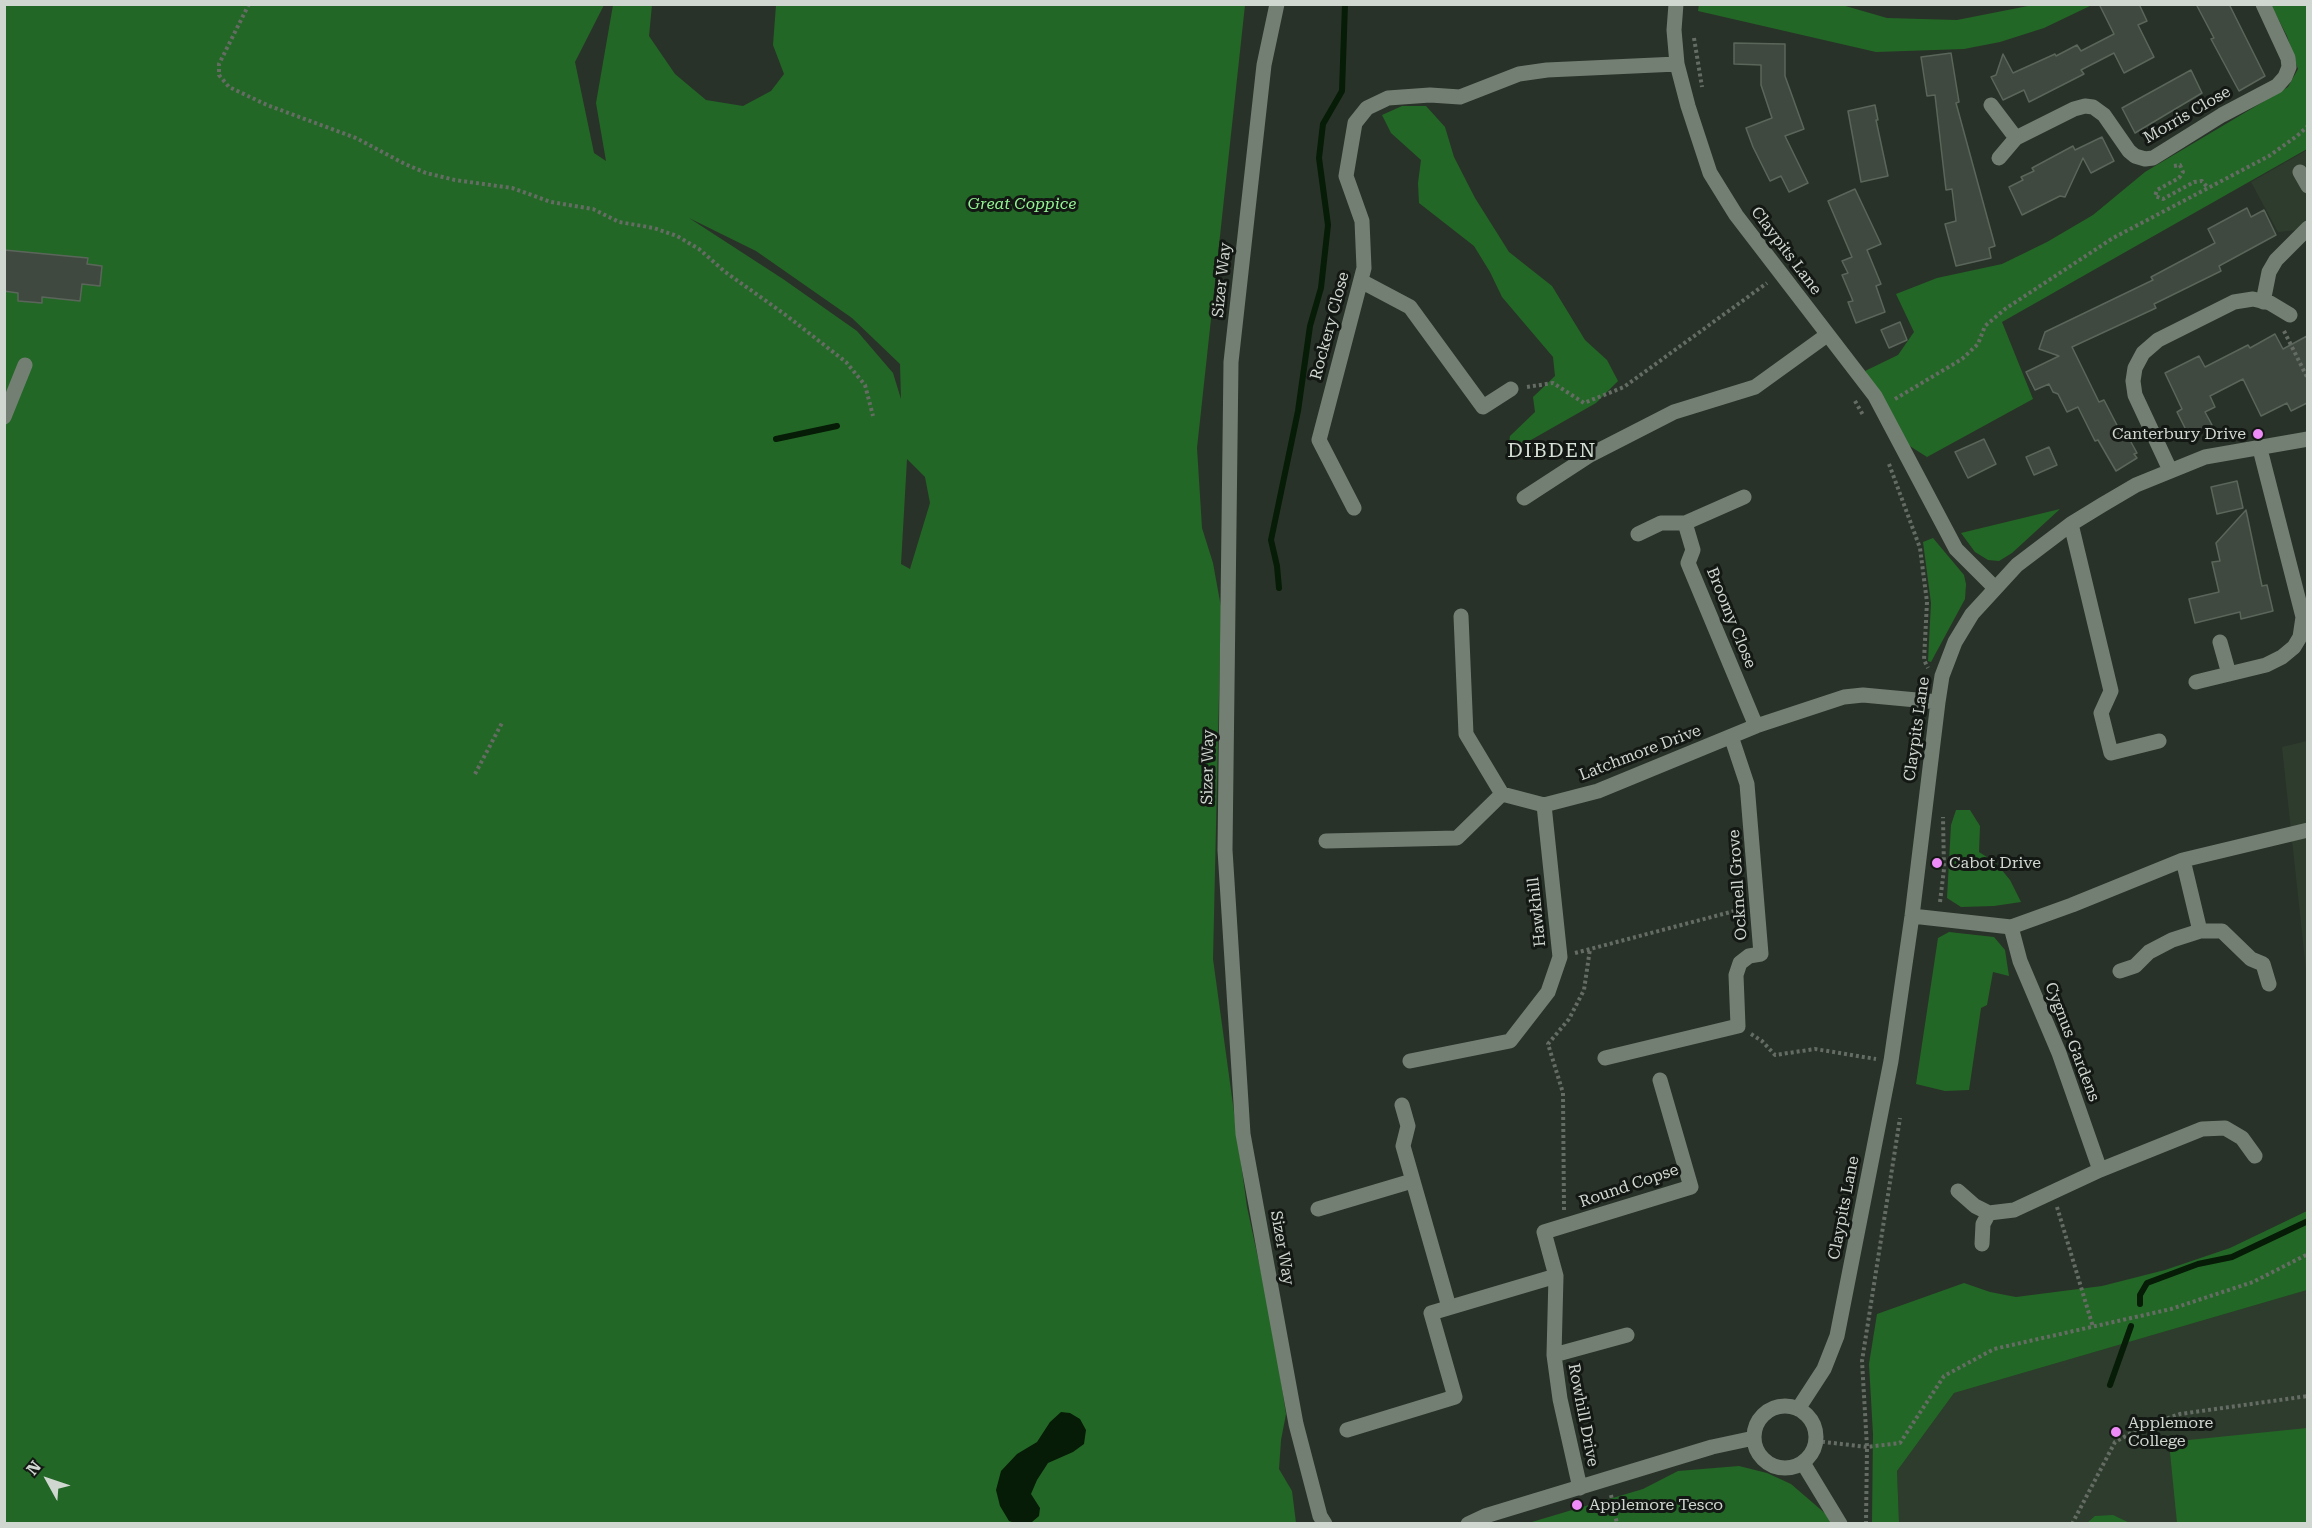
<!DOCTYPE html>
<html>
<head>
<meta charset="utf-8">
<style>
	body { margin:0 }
	#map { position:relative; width:2312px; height:1528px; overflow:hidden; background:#293228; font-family:"Roboto Serif",serif }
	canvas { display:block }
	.frame { position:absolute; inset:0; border:6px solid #d0d6d0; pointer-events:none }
	.north { position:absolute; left:18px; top:1450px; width:60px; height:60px; -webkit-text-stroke:4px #141814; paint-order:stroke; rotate:310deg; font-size:16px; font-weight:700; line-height:24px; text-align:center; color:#d0d6d0 }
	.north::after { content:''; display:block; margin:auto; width:21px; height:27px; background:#d0d6d0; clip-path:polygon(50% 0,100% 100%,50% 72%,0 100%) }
</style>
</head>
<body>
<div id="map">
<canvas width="2312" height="1528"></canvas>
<div class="frame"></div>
<div class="north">N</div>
</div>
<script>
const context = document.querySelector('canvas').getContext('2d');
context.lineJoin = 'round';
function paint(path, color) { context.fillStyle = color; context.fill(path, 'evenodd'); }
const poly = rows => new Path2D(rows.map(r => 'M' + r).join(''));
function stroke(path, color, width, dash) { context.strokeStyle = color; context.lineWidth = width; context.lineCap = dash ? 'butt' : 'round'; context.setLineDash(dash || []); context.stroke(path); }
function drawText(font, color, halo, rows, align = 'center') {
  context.font = font + ' "Roboto Serif",serif'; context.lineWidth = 6; context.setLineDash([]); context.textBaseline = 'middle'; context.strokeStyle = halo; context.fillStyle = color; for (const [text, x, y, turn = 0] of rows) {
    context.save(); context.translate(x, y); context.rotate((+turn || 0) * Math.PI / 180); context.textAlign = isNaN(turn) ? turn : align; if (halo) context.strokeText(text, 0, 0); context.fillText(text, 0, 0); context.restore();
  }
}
const built = poly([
	[2307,150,2307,229,2278,232,2251,182],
	[2307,741,2307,979,2282,747],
	[2307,1290,2307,1523,1899,1523,1897,1471,1954,1393]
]);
const green = poly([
	[1699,4,1842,5,1887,18,1957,20,2033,5,2092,5,2044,28,2000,42,1964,49,1876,52,1698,11],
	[5,5,604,5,575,62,594,153,606,161,596,103,613,5,652,5,649,36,675,74,706,100,743,106,771,91,784,74,773,45,776,5,1245,5,1197,448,1202,528,1213,563,1221,607,1213,959,1247,1207,1272,1323,1286,1414,1281,1440,1279,1469,1292,1491,1296,1523,5,1524],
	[689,218,756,251,852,318,900,364,901,399,893,373,857,331,783,279],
	[907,459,925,477,930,503,910,569,901,564],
	[2271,5,2307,5,2307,149,2002,322,2033,399,1927,457,1905,443,1865,371,1898,355,1914,332,1896,294,1937,278,2002,264,2047,242,2093,215,2145,172,2288,87,2298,69,2287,36],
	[1402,106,1426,106,1445,127,1454,157,1475,198,1509,252,1552,286,1585,340,1607,360,1618,381,1596,403,1508,453,1510,436,1535,412,1533,397,1555,376,1553,357,1502,297,1490,272,1474,246,1419,203,1418,183,1421,160,1391,133,1382,115],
	[2060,509,2012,553,1999,561,1988,560,1975,552,1961,533],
	[1933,538,1964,575,1966,584,1965,599,1931,662,1928,661,1931,603,1923,542],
	[1956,810,1970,810,1980,826,1979,852,1996,863,2010,880,2021,902,1994,906,1961,907,1947,898,1951,825],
	[1949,932,1994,937,2005,950,2009,976,1993,972,1987,1005,1981,1008,1969,1090,1945,1091,1916,1084,1938,938],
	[2307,1211,2307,1290,1954,1393,1897,1471,1899,1523,1872,1523,1873,1434,1869,1364,1877,1314,1964,1283,1990,1292,2016,1297,2102,1286,2165,1270,2230,1248],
	[2307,1428,2307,1523,2177,1523,2169,1442],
	[1739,1466,1767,1473,1791,1484,1827,1515,1831,1524,1525,1524,1643,1489,1678,1471],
	[2113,1515,2130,1523,2087,1523,2095,1516]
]);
const water = poly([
	[1061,1412,1070,1413,1080,1419,1086,1430,1084,1444,1073,1452,1048,1463,1037,1480,1031,1494,1040,1508,1039,1516,1032,1522,1015,1523,1009,1521,1000,1506,996,1490,1001,1471,1017,1454,1037,1442,1050,1422]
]);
const stream = poly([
	[776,439,837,426],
	[1279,588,1277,566,1271,540,1298,411,1310,326,1321,288,1328,225,1319,158,1323,124,1342,91,1345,4],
	[2140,1304,2140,1295,2147,1283,2198,1264,2232,1257,2308,1221],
	[2110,1385,2131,1326]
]);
const building = poly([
	[2099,4,2139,4,2147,21,2138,25,2154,57,2124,73,2114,53,2081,70,2084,74,2029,102,2024,90,2003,100,1991,77,1996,75,2003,54,2013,73,2055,54,2056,56,2077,45,2081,51,2114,34,2099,4],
	[2196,4,2229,4,2265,76,2239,91,2211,39,2214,38,2196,4],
	[1734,43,1785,44,1785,76,1804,129,1785,136,1808,183,1789,192,1781,176,1770,181,1753,147,1746,128,1772,118,1761,85,1761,65,1734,64,1734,43],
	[1951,53,1959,102,1956,103,1995,246,1989,248,1991,258,1956,266,1945,224,1956,221,1952,189,1946,190,1935,95,1927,96,1921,57,1951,53],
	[2191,70,2202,93,2135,133,2122,108,2191,70],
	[1875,105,1878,120,1876,120,1888,176,1861,182,1848,111,1875,105],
	[2102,137,2114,161,2091,173,2083,158,2065,197,2060,196,2022,215,2009,187,2023,180,2021,177,2034,171,2032,168,2073,146,2075,150,2102,137],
	[1855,189,1881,244,1867,250,1881,284,1876,286,1885,312,1856,323,1848,302,1853,301,1842,275,1848,273,1842,261,1852,257,1828,201,1855,189],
	[2247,208,2251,217,2264,210,2276,235,2219,266,2221,271,2154,304,2156,308,2072,347,2099,402,2104,400,2121,433,2125,431,2137,453,2134,454,2137,458,2116,471,2098,440,2095,441,2078,407,2067,412,2058,394,2053,392,2049,384,2035,390,2026,372,2059,356,2039,349,2045,332,2153,280,2151,277,2215,243,2208,229,2247,208],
	[4,250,88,258,87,264,102,266,100,286,82,284,80,301,42,297,42,303,18,301,18,293,4,291,4,250],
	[1900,322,1907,340,1889,348,1881,330,1900,322],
	[2275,334,2283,349,2307,336,2307,403,2291,411,2287,403,2261,416,2243,379,2210,396,2215,407,2205,412,2212,425,2189,436,2177,412,2182,409,2165,373,2199,356,2205,367,2248,345,2250,348,2275,334],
	[1984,439,1996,464,1968,478,1955,452,1984,439],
	[2049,447,2057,465,2034,475,2026,457,2049,447],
	[2237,481,2243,508,2217,514,2211,487,2237,481],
	[2246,510,2262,586,2267,585,2273,611,2241,619,2240,612,2195,623,2189,599,2219,592,2212,562,2220,561,2216,543,2246,510]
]);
const path = poly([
	[249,4,219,64,219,75,229,87,267,105,356,138,405,164,426,173,455,180,512,188,551,202,593,209,619,222,654,228,677,236,699,249,724,271,787,316,846,362,865,385,873,416],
	[1694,38,1702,87],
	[2174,166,2180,165,2183,172,2179,178,2157,190,2155,196,2163,199,2194,182,2202,181,2208,188],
	[2284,331,2308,379],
	[1527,387,1553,383,1584,403,1624,387,1767,283],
	[1895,399,1962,359,1978,344,1985,326,2005,309,2113,238,2269,156,2297,136,2308,126],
	[1855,401,1863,415],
	[1889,464,1920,548,1927,602,1924,660,1928,668],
	[475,774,503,721],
	[1940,902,1944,869,1943,817],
	[1575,953,1742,909],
	[1751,1034,1762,1041,1775,1055,1815,1049,1876,1059],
	[2057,1207,2093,1327],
	[1564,1210,1563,1093,1548,1044,1569,1019,1584,990,1590,949],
	[1816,1441,1867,1447,1900,1443,1944,1376,1994,1349,2171,1309,2253,1282,2308,1254],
	[1611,1495,1617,1524],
	[1866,1524,1867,1447,1862,1361,1900,1118],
	[2072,1524,2115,1442,2144,1426,2180,1414,2308,1396]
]);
const minor = poly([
	[1277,4,1264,65,1231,362,1225,850,1243,1134,1296,1424,1320,1516,1325,1524],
	[1676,4,1674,30,1677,64,1688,106,1710,173,1736,215,1875,396,1956,549,1995,588],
	[1991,105,2016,138,1999,158],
	[2016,138,2074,109,2085,106,2093,107,2104,115,2129,151,2135,156,2145,159,2153,158,2222,115,2277,86,2285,77,2289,67,2288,58,2263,4],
	[2300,172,2308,186],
	[1361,281,1410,307,1483,407,1511,389],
	[2263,302,2269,272,2276,260,2308,228],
	[4,417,25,365],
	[2170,470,2135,395,2133,381,2135,368,2143,353,2158,340,2234,302,2253,299,2270,303,2290,315],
	[1524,498,1590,455,1674,412,1755,387,1827,335],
	[1354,508,1319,440,1364,268,1362,221,1346,176,1355,123,1367,108,1388,98,1430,95,1460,97,1519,74,1547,70,1677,64],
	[1685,523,1693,550,1688,563,1756,726],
	[2071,524,2111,691,2101,713,2111,753,2159,741],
	[1638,534,1661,523,1685,523,1744,497],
	[1461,616,1466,734,1502,794,1544,805,1598,791,1756,726,1844,697,1863,695,1938,702],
	[2220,642,2229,674],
	[2196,682,2266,665,2282,657,2294,647,2300,637,2303,617,2260,449],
	[1326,841,1457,838,1502,794],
	[2183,860,2200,931],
	[1912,916,2011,927,2072,905,2183,860,2308,830],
	[2011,927,2020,961,2059,1053,2100,1170],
	[2120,971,2135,966,2149,952,2172,940,2200,931,2222,931,2251,959,2263,964,2269,984],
	[1605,1058,1738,1026,1736,975,1740,963,1749,956,1761,954,1747,784,1731,736],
	[1410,1061,1510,1041,1548,992,1560,957,1544,805],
	[1402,1105,1408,1126,1403,1146,1449,1307],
	[1958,1191,1975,1206,1989,1213,2014,1210,2100,1170,2202,1129,2225,1128,2242,1138,2255,1156],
	[1318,1209,1412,1181],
	[1982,1244,1983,1224,1989,1213],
	[1554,1355,1627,1335],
	'1754 1437a31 31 0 1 1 62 0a31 31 0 1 1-62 0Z',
	[1798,1409,1824,1369,1837,1336,1891,1061,1912,916,1938,702,1942,676,1955,642,1972,614,2017,565,2071,524,2102,505,2136,485,2205,457,2308,439],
	[1347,1430,1455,1397,1431,1313,1556,1276],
	[1803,1463,1840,1524],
	[1580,1488,1560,1399,1554,1355,1556,1276,1544,1232,1691,1187,1660,1080],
	[1468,1524,1485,1516,1712,1447,1754,1438]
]);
const markers = [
	[2258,434,6,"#ee8bf8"],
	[1937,863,6,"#ee8bf8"],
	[2116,1432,6,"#ee8bf8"],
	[1577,1505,6,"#ee8bf8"]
];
const streetNames = [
	["Morris Close",2187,115,-30],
	["Claypits Lane",1786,251,53],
	["Sizer Way",1222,280,-84],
	["Rockery Close",1330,326,-75],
	["Broomy Close",1731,618,68],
	["Claypits Lane",1917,729,-82],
	["Latchmore Drive",1640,753,-21],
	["Sizer Way",1208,767,-89],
	["Ocknell Grove",1738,885,-94],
	["Hawkhill",1537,912,-96],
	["Cygnus Gardens",2072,1042,69],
	["Round Copse",1629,1186,-19],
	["Claypits Lane",1844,1208,-79],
	["Sizer Way",1282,1248,80],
	["Rowhill Drive",1583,1415,79]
];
const parkNames = [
	["Great Coppice",1022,204]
];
const poiNames = [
	["Canterbury Drive",2246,434,"right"],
	["Cabot Drive",1949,863],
	["Applemore",2128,1423],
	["College",2128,1441],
	["Applemore Tesco",1589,1505]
];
const quarterNames = [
	["DIBDEN",1552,451]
];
paint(built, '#2e3c2d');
paint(green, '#236726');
paint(water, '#061c06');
stroke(stream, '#061c06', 6);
paint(building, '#40493f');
stroke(building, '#5b665b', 1.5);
stroke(path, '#646c63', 4, [3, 3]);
stroke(minor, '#747f74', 15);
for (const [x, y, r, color] of markers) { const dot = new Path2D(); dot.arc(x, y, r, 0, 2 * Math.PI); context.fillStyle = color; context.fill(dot); stroke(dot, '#141814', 2); }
drawText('16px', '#d0d6d0', '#141814', streetNames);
drawText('italic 16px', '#94f494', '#141814', parkNames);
drawText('16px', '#d0d6d0', '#141814', poiNames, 'left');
context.letterSpacing = '1.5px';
drawText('20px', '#d7e2d6', '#141814', quarterNames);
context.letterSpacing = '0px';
</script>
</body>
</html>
